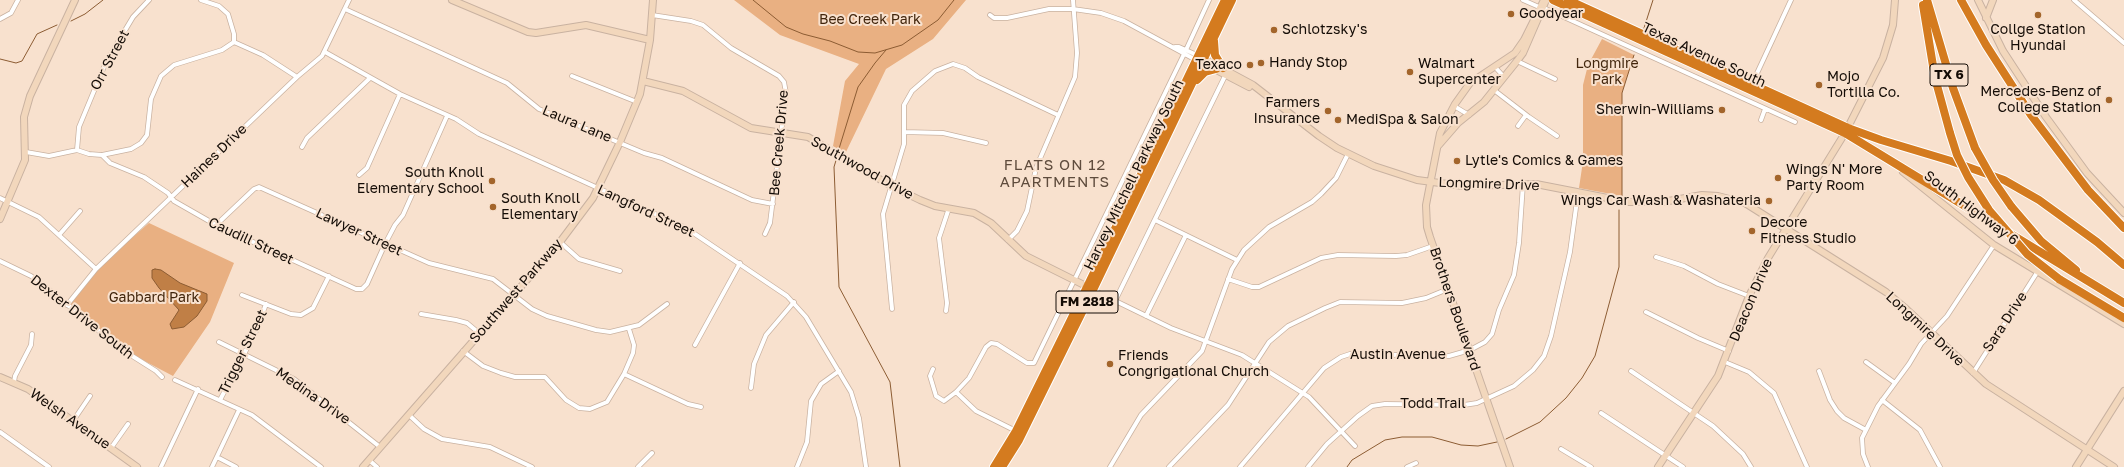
<!DOCTYPE html>
<html>
<head>
<meta charset="utf-8">
<style>
	body { margin:0 }
	canvas { display:block; background:#f8e1ce }
</style>
</head>
<body>
<canvas width="2124" height="467"></canvas>
<script>
const context = document.querySelector('canvas').getContext('2d');
context.lineJoin = 'round';
function paint(path, color) { context.fillStyle = color; context.fill(path, 'evenodd'); }
const poly = rows => new Path2D(rows.map(r => 'M' + r).join(''));
function stroke(path, color, width, dash) { context.strokeStyle = color; context.lineWidth = width; context.lineCap = dash ? 'butt' : 'round'; context.setLineDash(dash || []); context.stroke(path); }
function drawText(font, color, halo, rows, align = 'center') {
  context.font = font + ' "Golos Text",sans-serif'; context.lineWidth = 4; context.setLineDash([]); context.textBaseline = 'middle'; context.strokeStyle = halo; context.fillStyle = color; for (const [text, x, y, turn = 0] of rows) {
    context.save(); context.translate(x, y); context.rotate((+turn || 0) * Math.PI / 180); context.textAlign = isNaN(turn) ? turn : align; if (halo) context.strokeText(text, 0, 0); context.fillText(text, 0, 0); context.restore();
  }
}
const green = poly([
	[734,0,966,0,933,39,886,69,845,154,833,146,845,81,859,64,780,35],
	[1602,39,1634,55,1622,93,1622,196,1579,188,1583,161,1583,85,1588,65],
	[149,223,234,263,210,322,173,376,118,347,67,305,96,269]
]);
const water = poly([
	[155,269,161,270,180,283,207,294,207,301,197,316,184,327,172,329,170,324,179,310,159,288,152,278,152,270,155,269]
]);
const stream = poly([
	[753,0,786,27,803,34,830,41,858,52,875,53,902,45,938,20,954,0],
	[71,21,85,14,103,0],
	[1644,28,1653,0],
	[0,59,16,63,22,61,37,34,57,25],
	[838,152,858,87,875,63,886,50],
	[837,157,834,167,839,287,890,382,900,467],
	[1622,196,1622,93,1634,55],
	[1506,439,1540,422,1566,398,1582,378,1595,356,1619,267,1619,210],
	[1347,467,1352,460,1385,440,1402,437,1432,437,1461,445,1478,446,1497,442]
]);
const street = poly([
	[201,0,219,6,228,14,234,34,234,42],
	[1523,0,1539,7],
	[2074,0,2124,43],
	[1544,8,1795,122],
	[345,9,507,83,539,109,644,153,662,158,752,200,773,204],
	[652,15,691,21,703,25,731,48,779,76,784,82,786,93,770,223,765,234],
	[990,15,994,18,1007,18,1049,9,1073,9,1101,13,1124,21,1196,60],
	[0,19,11,13,18,0],
	[234,42,263,55,297,77],
	[1175,47,1179,47,1199,56],
	[1186,50,1209,0],
	[325,52,400,94,456,119,479,134,686,228,787,296,806,317,851,392,859,418,866,467],
	[1517,61,1555,79],
	[1495,67,1504,77],
	[572,76,637,102],
	[1752,84,1791,0],
	[1494,90,1529,117,1557,136],
	[1454,106,1469,115],
	[1761,120,1765,109],
	[1518,126,1526,115],
	[904,132,943,133,986,143],
	[302,147,307,138,370,78],
	[77,150,79,127,106,62,133,17,149,0],
	[26,152,49,156,77,150,89,154,102,155,131,149,141,143,147,135,151,99,161,76,174,65,222,50,234,42],
	[102,155,110,163,144,177,168,193,174,201,216,225,356,289,362,289,367,284,385,244,395,225,403,215,447,116],
	[359,175,367,168,400,94],
	[0,198,39,217,96,269],
	[1155,220,1237,260],
	[216,225,254,189,259,187,429,263,493,279,532,309,547,316,596,330,610,332,639,325,667,304],
	[59,235,80,211],
	[1008,240,1017,231,1027,211,1036,168,1075,77,1077,53,1073,0],
	[560,242,579,259,620,271],
	[1656,257,1684,266,1718,284,1749,296],
	[0,261,31,276,46,287,118,347,156,371,162,377],
	[1228,279,1252,287,1259,287,1321,258,1338,255,1396,256,1407,255,1433,246],
	[1093,290,1171,328,1242,355,1309,397,1355,446],
	[242,295,291,314,301,315,313,308,329,276],
	[1115,301,1226,74],
	[67,305,96,269,297,77,322,56,349,0],
	[892,309,883,214,904,144,904,105,912,91,935,71,953,64,965,68,978,77,1058,115],
	[946,311,947,303,939,238,949,208],
	[1646,312,1698,338,1729,351],
	[421,314,456,320,467,323,479,333],
	[1146,316,1186,235],
	[219,342,294,379,380,447],
	[695,345,740,263],
	[463,351,483,366,501,373,515,377,545,377,566,400,579,408,590,409,607,402,624,374,633,353,634,345,629,329],
	[1725,362,1749,372,1774,393,1807,467],
	[1866,362,1895,383],
	[933,369,930,376,936,396,944,401,956,392,969,378,986,347,991,343,997,344,1027,363,1034,363,1184,54],
	[1631,371,1713,426,1743,454,1751,467],
	[1819,371,1830,400,1837,411,1844,418,1866,430],
	[1973,373,2038,271],
	[624,374,688,404,701,407],
	[175,380,252,415,321,467],
	[14,382,15,376,31,345,32,334],
	[751,388,754,364,766,335,794,302],
	[956,392,976,411,1016,431],
	[220,400,256,331,266,304],
	[1882,400,1920,430,1940,467],
	[1601,413,1683,467],
	[409,415,424,429,442,439,490,447,532,467],
	[73,421,90,396],
	[0,432,49,467],
	[111,448,128,424],
	[1561,449,1591,467],
	[217,457,236,467],
	[369,460,377,467],
	[161,467,198,389],
	[212,467,239,410],
	[638,467,652,453],
	[797,467,807,442,811,401,821,384,839,371],
	[1110,467,1141,415,1202,351,1232,269,1244,250,1269,227,1312,202,1321,194,1336,178,1348,154],
	[1169,467,1228,405,1269,342,1288,326,1325,308,1340,302,1402,303,1426,298,1448,289],
	[1240,467,1324,368,1341,357,1350,354,1449,356,1470,350,1485,342,1492,334,1499,310,1514,275,1519,243,1523,184],
	[1308,467,1327,444,1358,416,1372,406,1385,404,1464,405,1477,403,1514,386,1533,370,1544,356,1551,336,1570,252,1578,193],
	[1407,467,1416,463],
	[1868,467,1863,454,1862,438,1878,406,1909,364,1921,344,1947,316,1994,245]
]);
const secondary = poly([
	[452,0,528,32,536,33,586,25,650,40],
	[1978,0,2003,51,2046,117,2087,173,2124,213],
	[1986,18,1993,0],
	[1201,57,1253,85,1319,136,1337,148,1374,166,1417,180,1463,186,1536,184,1628,202,1663,202,1702,195,1718,196,1745,203,1886,292,1904,307,1986,384,2114,467],
	[1199,61,1249,87],
	[643,81,683,91,751,128,808,137,893,187,920,200,935,206,974,213,991,223,1026,256,1090,288],
	[1438,146,1458,123,1484,102,1517,61,1523,53,1546,0],
	[1903,172,1994,245,2124,324],
	[0,219,25,160,24,117,30,96,75,0],
	[0,377,28,389,137,467],
	[363,467,560,242,593,198,620,142,640,94,650,40,653,0],
	[1510,467,1430,237,1427,227,1426,205,1440,133,1455,104,1470,83,1515,53,1524,40,1544,0],
	[1658,467,1718,376,1749,296,1768,258,1845,133,1883,58,1893,25,1895,0],
	[2076,467,2124,391]
]);
const highway = poly([
	[1553,0,1845,133,2124,303],
	[1568,0,1848,128,1881,140,1951,161,2004,180,2039,200,2097,242,2124,265],
	[1927,0,1953,88,1975,148],
	[1961,0,1986,45,2031,115,2088,190,2124,228],
	[1923,5,1935,78,1950,133],
	[1214,41,1215,55,1223,68],
	[1197,80,1205,72,1216,69],
	[2011,206,2041,241,2076,270],
	[2059,279,2124,318],
	[994,467,1016,431,1087,287,1225,0],
	[1002,467,1019,440,1093,290,1232,0]
]);
const highwayBridge = poly([
	[1950,133,1957,155,1968,177,1989,210,2027,254,2059,279],
	[1975,148,1993,180,2011,206]
]);
const markers = [
	[1511,14,4,"#a3652b"],
	[2038,15,4,"#a3652b"],
	[1274,30,4,"#a3652b"],
	[1261,63,4,"#a3652b"],
	[1250,65,4,"#a3652b"],
	[1410,72,4,"#a3652b"],
	[1819,85,4,"#a3652b"],
	[2109,100,4,"#a3652b"],
	[1722,110,4,"#a3652b"],
	[1328,111,4,"#a3652b"],
	[1338,120,4,"#a3652b"],
	[1457,161,4,"#a3652b"],
	[1778,178,4,"#a3652b"],
	[492,181,4,"#a3652b"],
	[1769,201,4,"#a3652b"],
	[493,207,4,"#a3652b"],
	[1752,231,4,"#a3652b"],
	[1110,364,4,"#a3652b"]
];
const shields = [
	[1949,75,38],
	[1087,302,62]
];
const shieldNames = [
	["TX 6",1949,75],
	["FM 2818",1087,302]
];
const poiNames = [
	["Goodyear",1519,14],
	["Schlotzsky's",1282,30],
	["Collge Station",2038,30,"center"],
	["Hyundai",2038,46,"center"],
	["Handy Stop",1269,63],
	["Walmart",1418,64],
	["Supercenter",1418,80],
	["Texaco",1242,65,"right"],
	["Mojo",1827,77],
	["Tortilla Co.",1827,93],
	["Mercedes-Benz of",2101,92,"right"],
	["College Station",2101,108,"right"],
	["Farmers",1320,103,"right"],
	["Insurance",1320,119,"right"],
	["Sherwin-Williams",1714,110,"right"],
	["MediSpa & Salon",1346,120],
	["Lytle's Comics & Games",1465,161],
	["Wings N' More",1786,170],
	["Party Room",1786,186],
	["South Knoll",484,173,"right"],
	["Elementary School",484,189,"right"],
	["South Knoll",501,199],
	["Elementary",501,215],
	["Wings Car Wash & Washateria",1761,201,"right"],
	["Decore",1760,223],
	["Fitness Studio",1760,239],
	["Friends",1118,356],
	["Congrigational Church",1118,372]
];
const parkNames = [
	["Bee Creek Park",870,20],
	["Longmire",1607,64],
	["Park",1607,80],
	["Gabbard Park",154,298]
];
const streetNames = [
	["Texas Avenue South",1704,55,25],
	["Orr Street",110,60,-62],
	["Laura Lane",577,124,23],
	["Bee Creek Drive",779,143,-85],
	["Haines Drive",214,156,-44],
	["Southwood Drive",862,168,29],
	["Harvey Mitchell Parkway South",1134,175,-64],
	["Longmire Drive",1489,184,2],
	["South Highway 6",1971,208,37],
	["Langford Street",646,211,25],
	["Lawyer Street",359,232,25],
	["Caudill Street",251,241,25],
	["Southwest Parkway",516,291,-49],
	["Deacon Drive",1751,300,-67],
	["Brothers Boulevard",1455,309,71],
	["Dexter Drive South",82,317,38],
	["Sara Drive",2005,322,-57],
	["Longmire Drive",1925,329,43],
	["Trigger Street",243,352,-64],
	["Austin Avenue",1398,355],
	["Medina Drive",313,396,35],
	["Todd Trail",1433,404],
	["Welsh Avenue",70,419,35]
];
const neighbourhoodNames = [
	["FLATS ON 12",1055,165],
	["APARTMENTS",1055,182]
];
paint(green, '#e9b082');
paint(water, '#c07f46');
stroke(water, '#8c5c33', 1);
stroke(stream, '#8c5c33', 1);
stroke(street, '#c9b2a1', 5.5);
stroke(secondary, '#c9b2a1', 8);
stroke(highway, '#fff', 10);
stroke(street, '#fff', 4);
stroke(secondary, '#f2d7bc', 6);
stroke(highway, '#d47b1f', 8);
stroke(highwayBridge, '#fff', 10, []);
stroke(highwayBridge, '#d47b1f', 8);
for (const [x, y, r, color] of markers) { const dot = new Path2D(); dot.arc(x, y, r, 0, 2 * Math.PI); context.fillStyle = color; context.fill(dot); stroke(dot, '#f8e1ce', 1.5); }
for (const [x, y, w] of shields) { const box = new Path2D(); box.roundRect(x - w / 2, y - 11, w, 22, 3); context.fillStyle = '#f8e1ce'; context.fill(box); stroke(box, '#140c06', 1); }
drawText('bold 13px', '#140c06', null, shieldNames);
drawText('14px', '#140c06', '#f8e1ce', poiNames, 'left');
drawText('14px', '#42260d', '#f8e1ce', parkNames);
drawText('14px', '#140c06', '#f8e1ce', streetNames);
context.letterSpacing = '1px';
drawText('15px', '#5f4c3d', '#f8e1ce', neighbourhoodNames);
context.letterSpacing = '0px';
</script>
</body>
</html>
